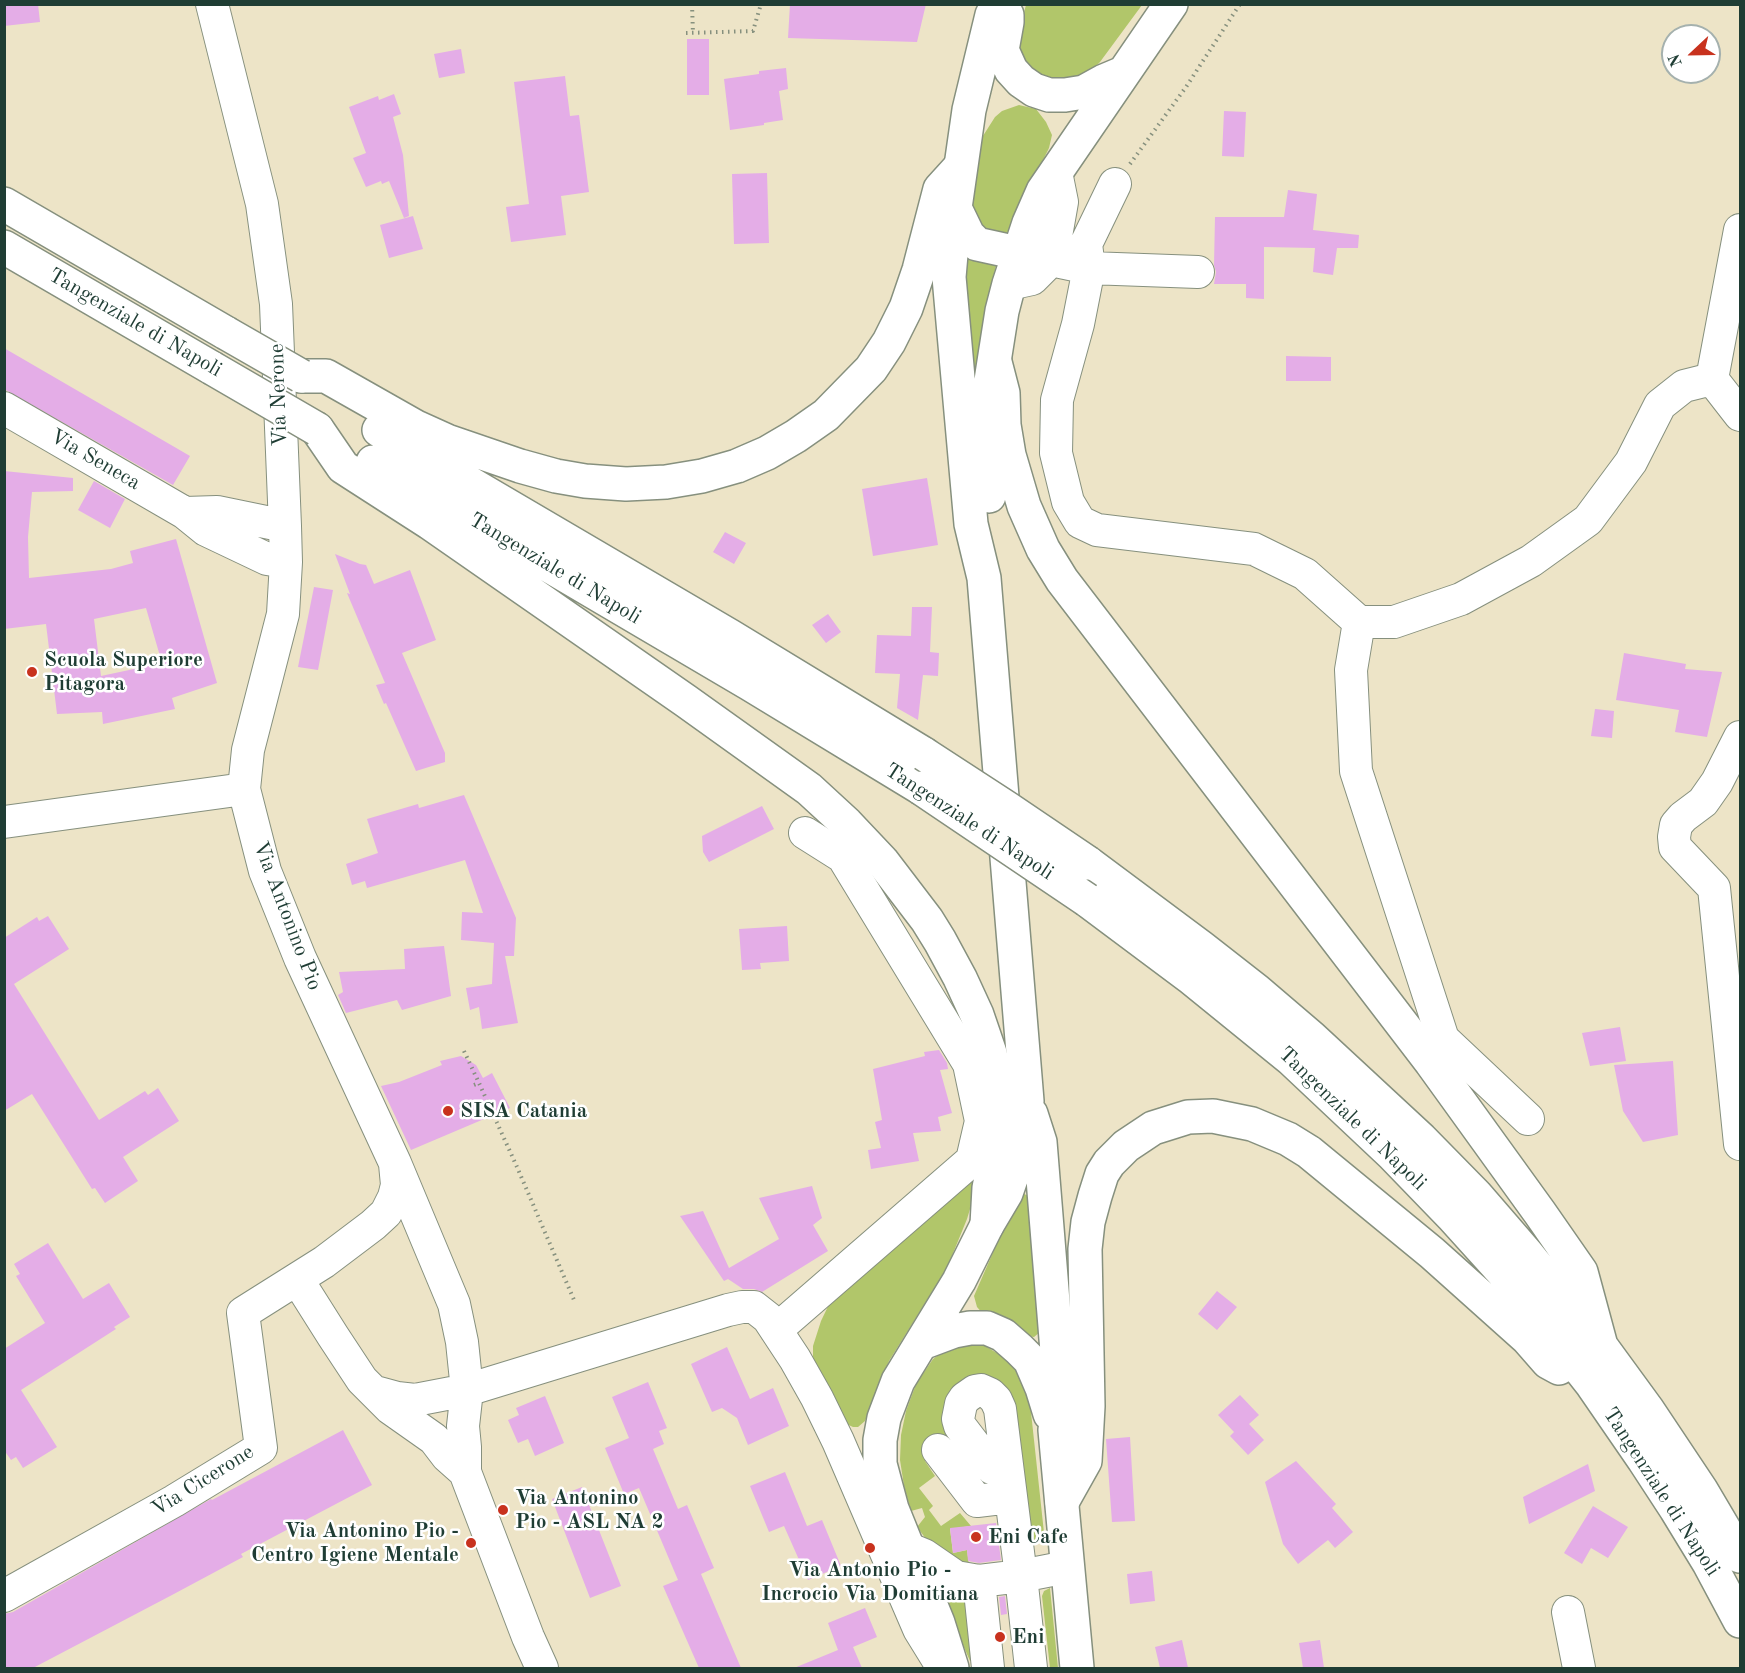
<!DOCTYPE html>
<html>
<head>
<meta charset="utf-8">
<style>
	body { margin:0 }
	#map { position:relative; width:1745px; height:1673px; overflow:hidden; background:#ede4c7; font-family:"Old Standard TT",serif }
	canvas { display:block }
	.frame { position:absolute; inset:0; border:6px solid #1f3d34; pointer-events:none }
	.north { position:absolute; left:1661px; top:24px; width:60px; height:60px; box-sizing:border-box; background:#fff; border:2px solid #a5b1ae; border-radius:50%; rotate:248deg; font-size:16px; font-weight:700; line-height:24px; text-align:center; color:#1f3d34 }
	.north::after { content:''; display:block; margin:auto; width:21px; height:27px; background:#c8321e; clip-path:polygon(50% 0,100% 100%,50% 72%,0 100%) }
</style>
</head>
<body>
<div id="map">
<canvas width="1745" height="1673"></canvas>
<div class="frame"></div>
<div class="north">N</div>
</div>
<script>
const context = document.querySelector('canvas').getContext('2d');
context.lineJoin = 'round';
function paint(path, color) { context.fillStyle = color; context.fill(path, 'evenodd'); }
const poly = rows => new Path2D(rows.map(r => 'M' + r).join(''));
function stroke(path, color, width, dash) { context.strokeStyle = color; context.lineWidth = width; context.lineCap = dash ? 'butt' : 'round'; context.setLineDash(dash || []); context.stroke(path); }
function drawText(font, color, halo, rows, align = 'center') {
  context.font = font + ' "Old Standard TT",serif'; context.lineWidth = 5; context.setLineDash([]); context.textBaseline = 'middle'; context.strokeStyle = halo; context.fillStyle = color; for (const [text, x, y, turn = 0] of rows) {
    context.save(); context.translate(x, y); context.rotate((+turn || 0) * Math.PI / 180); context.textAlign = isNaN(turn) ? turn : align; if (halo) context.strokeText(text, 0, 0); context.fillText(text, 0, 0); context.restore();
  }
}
const green = poly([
	[1026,5,1142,5,1100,62,1089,73,1060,86,1022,68,1016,42],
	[1019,105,1036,109,1046,122,1052,135,1049,148,1007,233,1001,239,980,235,970,217,981,139,995,117,1002,111],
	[970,257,994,264,996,266,988,298,981,352,981,463,962,263,965,259],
	[980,1176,967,1219,947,1268,889,1361,865,1421,858,1427,853,1427,842,1422,814,1366,813,1356,813,1346,821,1321,833,1296,966,1180],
	[1024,1194,1029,1196,1040,1332,1034,1337,1027,1336,984,1315,977,1307,974,1296,1018,1195],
	[965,1343,985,1346,1002,1356,1015,1369,1030,1403,1045,1542,1028,1542,991,1384,956,1437,925,1461,935,1476,919,1488,933,1506,929,1510,941,1526,960,1513,971,1526,950,1529,953,1553,967,1550,969,1565,960,1566,929,1543,917,1527,925,1517,922,1508,911,1511,904,1486,900,1460,901,1435,906,1411,916,1384,933,1359,942,1352],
	[931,1572,967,1603,973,1660,970,1661],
	[1050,1588,1058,1668,1050,1668,1042,1596,1044,1591]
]);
const building = poly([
	[4,4,38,4,40,22,4,26],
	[790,4,926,4,917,42,788,38],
	[687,39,709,39,709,95,687,95],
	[461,49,465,73,439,78,434,54],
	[786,68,788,89,779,91,783,120,764,123,764,125,730,130,724,79,759,74,759,71],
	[565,76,570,116,579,115,589,192,561,196,566,235,511,242,506,207,529,204,514,82],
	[394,94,401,114,393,117,403,155,409,216,404,218,389,181,382,184,381,181,366,187,353,158,366,153,349,107,378,96,379,100],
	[1224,111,1246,112,1244,157,1222,156],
	[767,173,769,243,734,244,732,174],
	[1288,190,1317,194,1313,230,1359,235,1358,248,1337,248,1333,275,1313,272,1315,248,1264,247,1264,299,1246,298,1246,284,1214,284,1216,272,1214,265,1215,217,1284,217],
	[413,216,423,249,389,258,380,225],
	[4,348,190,456,173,485,4,389],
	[1286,356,1331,357,1331,381,1286,381],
	[4,471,73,478,73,491,32,492,28,537,29,578,111,569,133,563,130,551,176,539,217,683,172,698,175,709,103,724,102,712,57,714,46,624,4,629],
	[146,608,162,663,101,676,94,619],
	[927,478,938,545,873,556,862,489],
	[94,481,125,499,110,528,78,510],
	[725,532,746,543,734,564,713,552],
	[335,554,360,564,366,565,374,584,410,570,436,640,402,653,445,753,445,762,416,771,386,703,384,704,376,685,385,683,347,593,350,594],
	[314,587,333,590,318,670,298,667],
	[912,607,932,607,930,652,939,653,938,676,923,675,918,720,897,708,900,674,875,673,877,635,911,636],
	[828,614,841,632,826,643,812,625],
	[1624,653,1686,664,1685,669,1722,672,1707,737,1675,732,1679,710,1616,700],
	[1595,709,1614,711,1612,738,1591,736],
	[464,795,516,918,514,956,505,956,518,1023,482,1029,479,1007,470,1010,466,988,492,984,494,943,461,940,462,912,483,913,465,860,367,888,365,881,352,885,346,864,378,853,367,819,418,804,419,808],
	[762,806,774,829,709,862,703,852,702,836],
	[48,916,69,949,14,984,99,1120,145,1091,148,1095,158,1088,179,1121,123,1157,138,1181,105,1203,95,1188,92,1189,32,1094,4,1111,4,938,37,917,39,921],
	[787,926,789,961,760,963,761,969,742,970,739,929],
	[444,946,451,996,402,1010,397,1000,346,1013,338,995,343,992,339,972,405,969,404,949],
	[1620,1027,1626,1061,1590,1066,1582,1033],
	[939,1050,947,1063,948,1069,940,1070,952,1113,938,1117,941,1131,913,1133,919,1161,871,1169,868,1150,881,1148,875,1122,882,1120,873,1069,925,1056,924,1052],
	[461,1056,476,1065,483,1078,492,1073,510,1108,411,1150,381,1086,399,1082,442,1065,440,1061],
	[1673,1061,1678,1135,1643,1142,1623,1111,1614,1065],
	[812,1186,822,1218,813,1225,828,1251,762,1292,754,1289,743,1289,728,1279,724,1281,680,1216,703,1211,729,1268,779,1239,759,1198],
	[48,1243,83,1299,109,1283,130,1317,114,1327,116,1329,21,1390,57,1447,23,1468,16,1457,11,1460,4,1450,4,1349,45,1323,16,1276,20,1274,14,1264],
	[1217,1291,1237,1307,1217,1330,1198,1314],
	[727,1347,750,1399,773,1388,789,1426,748,1445,737,1418,722,1408,712,1412,691,1364],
	[648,1382,667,1428,659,1431,664,1444,653,1449,678,1509,687,1505,714,1568,701,1574,741,1668,699,1668,663,1586,678,1580,639,1488,624,1494,605,1448,629,1438,612,1397],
	[1240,1395,1259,1415,1249,1424,1264,1440,1248,1455,1230,1436,1234,1432,1218,1415],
	[545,1396,564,1443,535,1456,528,1439,518,1443,508,1420,519,1415,516,1408],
	[343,1430,372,1485,241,1554,243,1557,172,1595,33,1668,4,1668,4,1614,13,1612,211,1499,212,1500],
	[1130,1437,1135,1521,1112,1522,1106,1439],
	[1296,1461,1336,1504,1332,1508,1353,1532,1335,1548,1328,1540,1298,1564,1283,1544,1265,1482],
	[1588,1464,1595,1491,1529,1524,1523,1497],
	[785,1472,807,1526,822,1520,841,1566,808,1580,784,1526,769,1532,750,1486],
	[582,1487,621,1586,590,1598,552,1499],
	[1593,1506,1628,1527,1608,1558,1591,1548,1582,1564,1564,1553],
	[996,1523,1001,1560,979,1563,968,1561,967,1550,953,1553,950,1528],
	[1152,1571,1155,1601,1130,1604,1127,1574],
	[1005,1596,1007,1614,1001,1615,999,1597],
	[865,1608,877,1637,853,1647,862,1668,794,1668,838,1650,828,1623],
	[1182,1640,1188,1668,1160,1668,1155,1647],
	[1320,1640,1324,1668,1303,1668,1299,1643]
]);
const path = poly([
	[692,4,693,34],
	[686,33,753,31,761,4],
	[1130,164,1186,87,1240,4],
	[464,1051,479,1083],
	[474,1085,479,1083,517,1167,574,1300]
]);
const minor = poly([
	[212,4,262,204,276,304,285,526,286,562,283,614,248,750,244,789,265,871,300,958,395,1163,454,1304,462,1342,467,1390,463,1426,465,1447,465,1472,528,1637,542,1668],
	[1115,184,1086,244,1089,268,1078,324,1057,400,1056,453,1068,502,1080,522,1097,530,1254,549,1305,574,1359,622,1394,622,1461,599,1531,561,1588,520,1631,462,1660,405,1684,386,1712,379],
	[1740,230,1712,379,1740,415],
	[1018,253,1089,268,1198,272],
	[1009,284,1032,279,1052,259,1062,202,1056,172],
	[4,408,185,513],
	[285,526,217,512,185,513,206,530,267,559,286,562],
	[1359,622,1351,670,1356,771,1443,1039,1528,1119],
	[1740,737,1717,782,1703,802,1683,817,1676,825,1674,837,1675,847,1714,888,1740,1144],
	[4,822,244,789],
	[297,1279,333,1336,362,1380,390,1408,434,1439,447,1456,465,1472],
	[776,1330,972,1160,981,1121,969,1064,843,857,805,833],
	[375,1392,397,1398,415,1400,467,1390,728,1310,742,1307,754,1307,768,1318,795,1359,817,1398,838,1441,919,1629,943,1668],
	[938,1450,977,1501,1010,1497],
	[1006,1466,992,1468,960,1426,958,1419,961,1404,965,1398,975,1391,981,1390,990,1394,996,1400,1000,1409,1021,1576,1067,1567],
	[907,1548,924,1555,956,1577,979,1581,1021,1576,1031,1668],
	[979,1581,988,1668],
	[4,1596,174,1501,261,1448,243,1313,324,1262,373,1225,386,1213,394,1197,397,1185,395,1164],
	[1568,1612,1579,1668]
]);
const major = poly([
	[1007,15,1007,22,1002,50,1011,70,1021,81,1034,90,1049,95,1065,95,1084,92,1104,81,1123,73],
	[955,208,968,235,977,244,1018,253],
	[989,496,988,445,990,387,1002,311,1009,284,1029,223,1043,191,1171,4],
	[1031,1114,1040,1142,1060,1388,1055,1430,1077,1668],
	[922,1343,954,1331,970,1328,987,1328,1003,1335,1019,1349,1030,1360,1042,1388,1050,1414],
	[952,1668,938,1623,892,1509,880,1464,880,1440,884,1418,898,1381,959,1281,987,1225,1006,1193,1014,1170,1021,1144,1027,1101,984,578,971,524,949,277,955,208,969,110,992,15,998,4]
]);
const highway = poly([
	[4,204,226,333],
	[4,247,212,368],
	[995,362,1003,393,1004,425,1009,455,1024,506,1043,549,1062,580,1431,1062,1540,1213,1581,1272,1601,1346],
	[301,376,326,376,416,427,447,441,520,466,556,476,585,481,626,484,666,482,702,476,737,466,767,453,796,436,826,415,871,369,889,342,906,308,919,270,940,189,960,167],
	[317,429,343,467,430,523,686,701,809,789,847,824,882,861,927,920,940,941,960,978,977,1015,990,1053,998,1091,998,1140,989,1188,987,1225],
	[379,430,730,636,924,754],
	[373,462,750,684,921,788],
	[1088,863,1202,948,1257,991,1312,1038,1421,1139,1476,1195,1527,1254,1601,1346,1647,1409,1701,1490,1740,1556],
	[1087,900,1190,977,1291,1059,1393,1155,1452,1216,1509,1279,1591,1383,1644,1460,1676,1509,1709,1563,1740,1621],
	[1062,1502,1085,1461,1088,1406,1085,1249,1088,1222,1095,1196,1102,1174,1109,1163,1126,1146,1153,1128,1188,1117,1213,1116,1252,1124,1288,1139,1309,1152,1432,1253,1527,1338,1548,1362,1559,1368]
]);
const highwayBridge = poly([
	[226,333,301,376],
	[212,368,317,429],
	[924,754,1007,808,1088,863],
	[921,788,1087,900]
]);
const markers = [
	[32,672,6,"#c8321e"],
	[448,1111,6,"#c8321e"],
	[503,1510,6,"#c8321e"],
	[976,1537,6,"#c8321e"],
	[471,1543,6,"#c8321e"],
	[870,1548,6,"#c8321e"],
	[1000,1637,6,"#c8321e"]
];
const streetNames = [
	["Tangenziale di Napoli",135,323,30],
	["Via Nerone",279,395,-92],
	["Via Seneca",95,460,30],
	["Tangenziale di Napoli",555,569,31],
	["Tangenziale di Napoli",969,822,33],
	["Via Antonino Pio",287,916,69],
	["Tangenziale di Napoli",1352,1119,44],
	["Via Cicerone",203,1481,-32],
	["Tangenziale di Napoli",1661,1492,57]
];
const poiNames = [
	["Scuola Superiore",44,660],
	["Pitagora",44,684],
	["SISA Catania",460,1111],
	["Via Antonino",515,1498],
	["Pio - ASL NA 2",515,1522],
	["Via Antonino Pio -",459,1531,"right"],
	["Centro Igiene Mentale",459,1555,"right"],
	["Eni Cafe",988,1537],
	["Via Antonio Pio -",870,1570,"center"],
	["Incrocio Via Domitiana",870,1594,"center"],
	["Eni",1012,1637]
];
paint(green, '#b1c66a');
paint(building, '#e4ade7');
stroke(minor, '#86907e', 34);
stroke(major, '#86907e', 36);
stroke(highway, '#86907e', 36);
stroke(path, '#86907e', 4, [1.5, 4.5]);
stroke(minor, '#fff', 32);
stroke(major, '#fff', 33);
stroke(highway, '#fff', 33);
stroke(highwayBridge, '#86907e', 36, []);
stroke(highwayBridge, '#fff', 33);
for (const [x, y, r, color] of markers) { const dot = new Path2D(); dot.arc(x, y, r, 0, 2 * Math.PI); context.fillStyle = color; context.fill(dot); stroke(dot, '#fff', 2); }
drawText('21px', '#1f3d34', '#fff', streetNames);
drawText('bold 21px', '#1f3d34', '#fff', poiNames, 'left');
</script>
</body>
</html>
